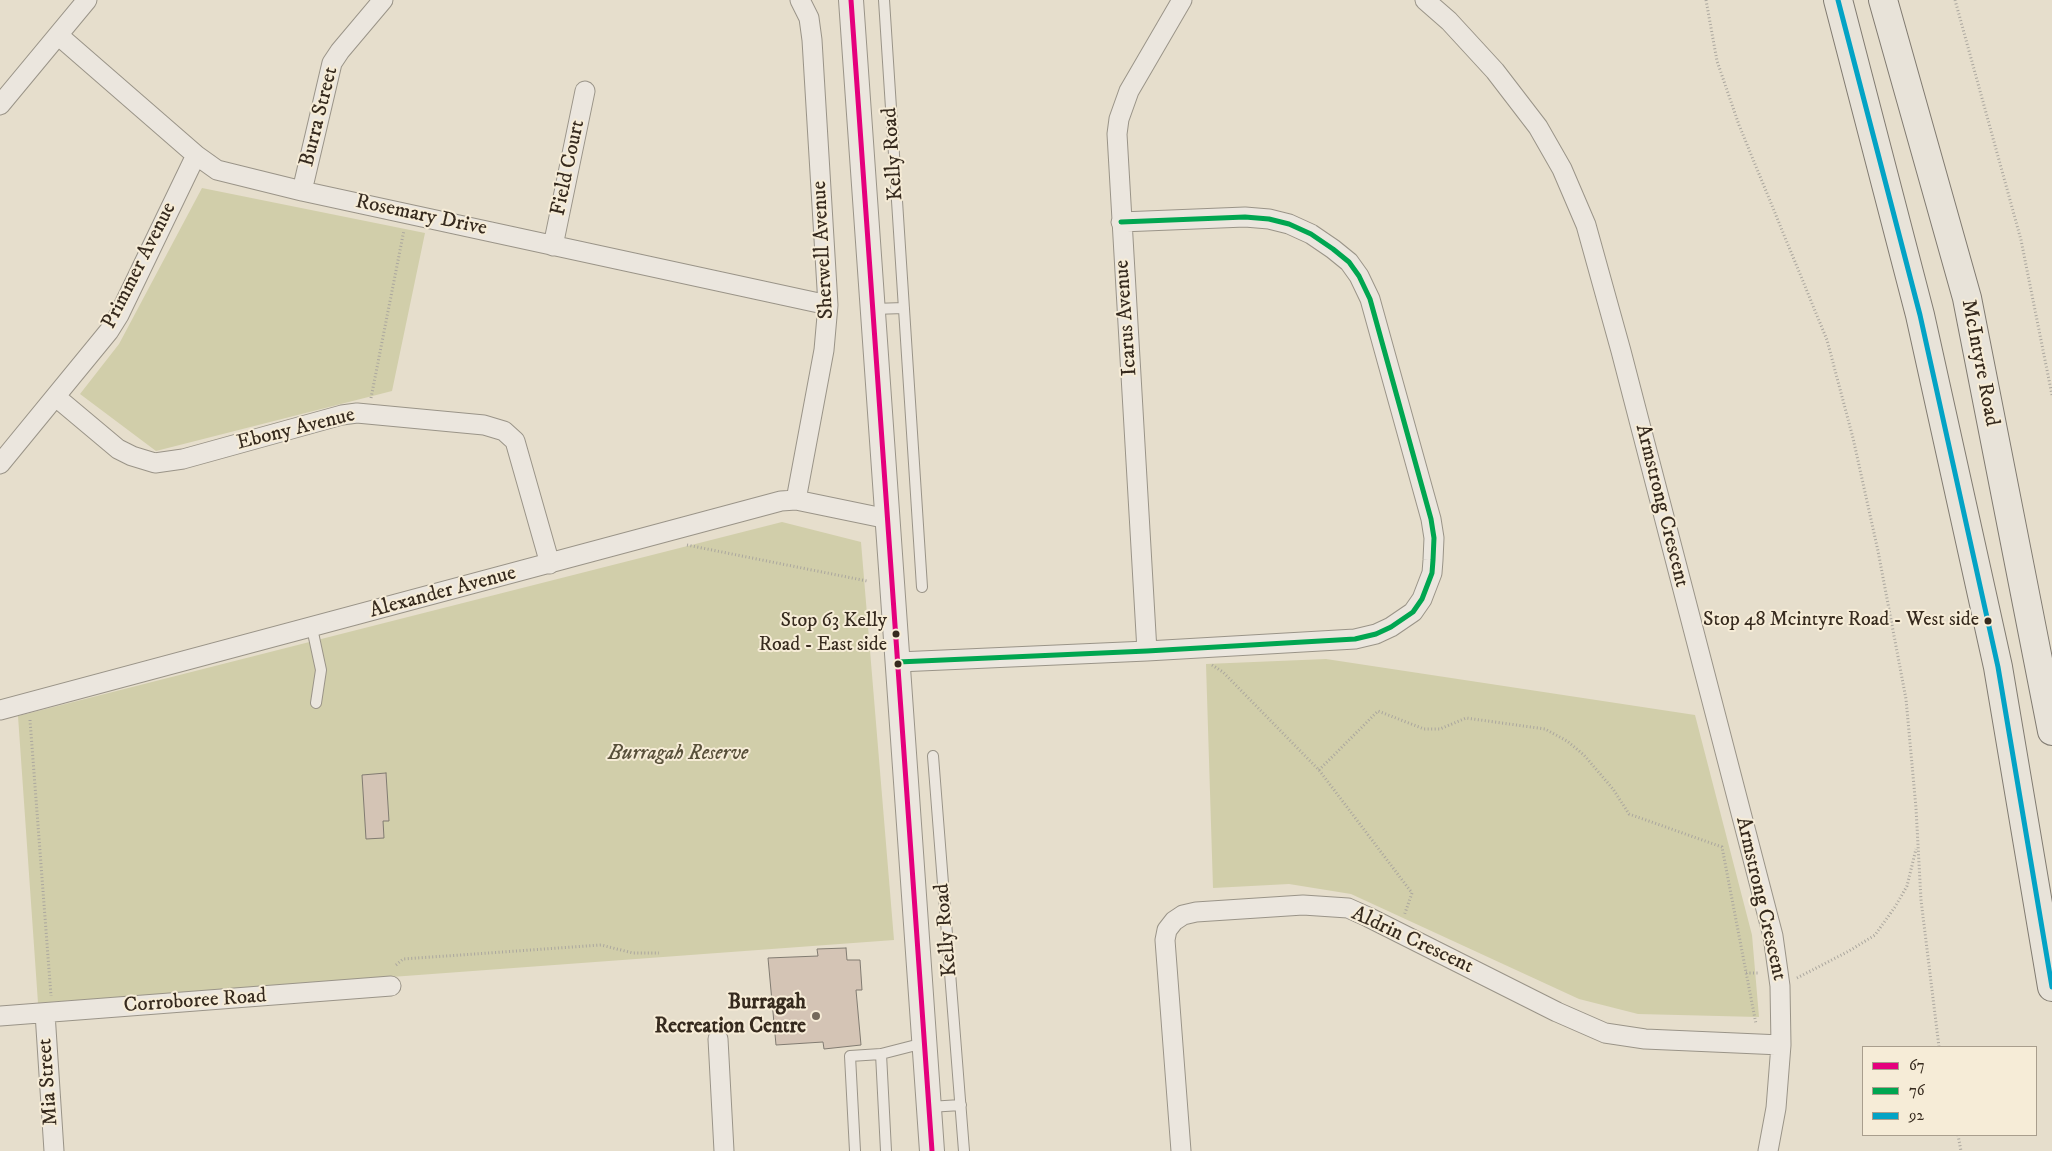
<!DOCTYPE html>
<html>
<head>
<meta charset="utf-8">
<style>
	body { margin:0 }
	#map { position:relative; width:2052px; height:1151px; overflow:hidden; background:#e6decc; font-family:"IM FELL DW Pica",serif }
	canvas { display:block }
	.legend { position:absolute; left:1862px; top:1046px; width:175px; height:90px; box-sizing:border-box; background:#f6ecd7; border:1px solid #a99e8d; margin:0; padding:6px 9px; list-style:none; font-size:15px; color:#362a1e }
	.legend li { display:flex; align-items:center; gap:10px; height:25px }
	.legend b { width:25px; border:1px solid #a99e8d }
</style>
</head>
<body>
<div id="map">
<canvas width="2052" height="1151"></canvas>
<ul class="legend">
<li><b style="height:6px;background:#e5007d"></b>67</li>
<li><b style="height:6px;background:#00a651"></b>76</li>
<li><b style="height:6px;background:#03a3c5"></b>92</li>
</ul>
</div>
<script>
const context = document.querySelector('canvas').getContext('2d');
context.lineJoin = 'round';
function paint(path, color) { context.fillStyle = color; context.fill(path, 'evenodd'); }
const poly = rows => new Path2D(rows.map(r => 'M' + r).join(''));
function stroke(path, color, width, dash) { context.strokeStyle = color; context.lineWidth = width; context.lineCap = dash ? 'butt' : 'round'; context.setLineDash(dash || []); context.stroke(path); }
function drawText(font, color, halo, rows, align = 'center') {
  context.font = font + ' "IM FELL DW Pica",serif'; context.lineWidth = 4; context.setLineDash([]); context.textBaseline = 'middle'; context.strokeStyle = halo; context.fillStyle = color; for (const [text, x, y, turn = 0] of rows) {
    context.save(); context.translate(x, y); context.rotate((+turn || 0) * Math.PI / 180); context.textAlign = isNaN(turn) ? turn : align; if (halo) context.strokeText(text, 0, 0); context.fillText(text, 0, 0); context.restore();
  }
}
const green = poly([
	[202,188,425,233,392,391,156,451,80,394,119,344],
	[782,522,861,542,894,940,38,1003,18,716],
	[1326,659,1695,715,1752,935,1759,1017,1638,1014,1579,999,1351,894,1289,884,1213,888,1206,664]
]);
const building = poly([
	[386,773,389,821,383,821,384,838,366,839,362,775,386,773],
	[846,948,847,960,860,960,862,990,856,990,861,1045,824,1049,823,1042,776,1045,768,958,818,956,817,949,846,948]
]);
const path = poly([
	[1706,0,1717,61,1739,125,1827,340,1853,438,1878,551,1906,699,1916,808,1921,900,1939,1047],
	[1955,0,2021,240,2052,395],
	[371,398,404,230],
	[687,545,867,581],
	[1212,665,1223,672,1319,770,1412,893,1404,916],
	[30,720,51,996],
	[1319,770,1378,711,1424,729,1440,729,1466,718,1545,729,1567,741,1584,755,1613,789,1629,814,1722,847,1756,1024],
	[396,965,403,959,601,945,633,953,659,953],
	[1746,973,1760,973],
	[1797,978,1849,951,1875,935,1895,907,1907,886,1916,849],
	[1958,1135,1961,1151]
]);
const service = poly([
	[884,0,922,587],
	[873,309,904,308],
	[312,628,321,670,316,703],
	[933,756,964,1151],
	[881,1054,886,1151],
	[929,1107,961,1105],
	[855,1151,850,1056,881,1054,924,1043]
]);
const minor = poly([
	[1425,0,1449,21,1495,71,1538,127,1562,169,1586,225,1621,351,1773,936,1780,986,1781,1045,1776,1108,1768,1151],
	[58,35,196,155,217,170,302,191,828,305],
	[0,105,87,0],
	[302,191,332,63,340,51,383,0],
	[553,246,585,91],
	[56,397,118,449,132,456,155,463,183,459,342,415,357,413,484,425,504,431,515,441,550,564],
	[0,464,109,331,119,315,196,155],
	[796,500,824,350,828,305,812,40,809,18,800,0],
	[1147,651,1117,134,1119,119,1129,91,1182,0],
	[898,662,1147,651,1355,639,1376,634,1391,627,1413,612,1422,599,1432,573,1433,560,1434,538,1431,519,1370,299,1359,276,1349,262,1333,249,1311,234,1289,224,1269,219,1245,217,1121,222],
	[0,710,781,501,796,500,888,519],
	[45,1013,54,1151],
	[0,1016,391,986],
	[718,1039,724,1151],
	[1181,1151,1165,940,1167,930,1174,921,1183,915,1196,912,1303,905,1348,908,1368,917,1557,1012,1605,1033,1645,1039,1781,1045]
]);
const tertiary = poly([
	[851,0,932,1151]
]);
const primary = poly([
	[1838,0,1920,315,1998,667,2052,987],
	[1883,0,1967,298,2052,731]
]);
const bus1 = poly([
	[851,0,932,1151]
]);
const bus2 = poly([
	[898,662,1147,651,1355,639,1376,634,1391,627,1413,612,1422,599,1432,573,1433,560,1434,538,1431,519,1370,299,1359,276,1349,262,1333,249,1311,234,1289,224,1269,219,1245,217,1121,222]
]);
const bus3 = poly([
	[1838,0,1920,315,1998,667,2052,987]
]);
const markers = [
	[1988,621,4.5,"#362a1e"],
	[896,634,4.5,"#362a1e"],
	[898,664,4.5,"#362a1e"],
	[816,1016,5,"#74695b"]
];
const busNames = [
	["Stop 48 Mcintyre Road - West side",1979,621],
	["Stop 63 Kelly",887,622],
	["Road - East side",887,646]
];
const streetNames = [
	["Burra Street",320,117,-76],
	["Kelly Road",894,154,-94],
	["Field Court",569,168,-78],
	["Rosemary Drive",421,216,12],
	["Sherwell Avenue",824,250,-93],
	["Primmer Avenue",140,266,-63],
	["Icarus Avenue",1127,318,-94],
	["McIntyre Road",1979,363,79],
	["Ebony Avenue",296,430,-14],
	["Armstrong Crescent",1661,506,76],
	["Alexander Avenue",443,593,-15],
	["Armstrong Crescent",1760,899,77],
	["Kelly Road",947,930,-95],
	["Aldrin Crescent",1412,941,25],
	["Corroboree Road",195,1002,-4],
	["Mia Street",49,1082,-94]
];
const parkNames = [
	["Burragah Reserve",678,755]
];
const poiNames = [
	["Burragah",806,1004],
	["Recreation Centre",806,1028]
];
paint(green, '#d1ceaa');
paint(building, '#d4c4b5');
stroke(building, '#817b71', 1);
stroke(service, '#9a9488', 12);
stroke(minor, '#9a9488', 21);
stroke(tertiary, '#9a9488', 26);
stroke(primary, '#817b71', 30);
stroke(path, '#aaa69e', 3, [1, 2.5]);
stroke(service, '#ebe6de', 10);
stroke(minor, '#ebe6de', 19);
stroke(tertiary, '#ebe6de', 24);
stroke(primary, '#e8e3d9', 28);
stroke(bus1, '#e5007d', 5);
stroke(bus2, '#00a651', 5);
stroke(bus3, '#03a3c5', 5);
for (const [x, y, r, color] of markers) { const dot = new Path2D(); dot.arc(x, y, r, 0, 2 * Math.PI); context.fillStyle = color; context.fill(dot); stroke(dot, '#f6ecd7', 2); }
drawText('20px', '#362a1e', '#f6ecd7', busNames, 'right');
drawText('21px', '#362a1e', '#f6ecd7', streetNames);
drawText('italic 21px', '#58503a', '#f6ecd7', parkNames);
drawText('bold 21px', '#362a1e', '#f6ecd7', poiNames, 'right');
</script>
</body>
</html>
